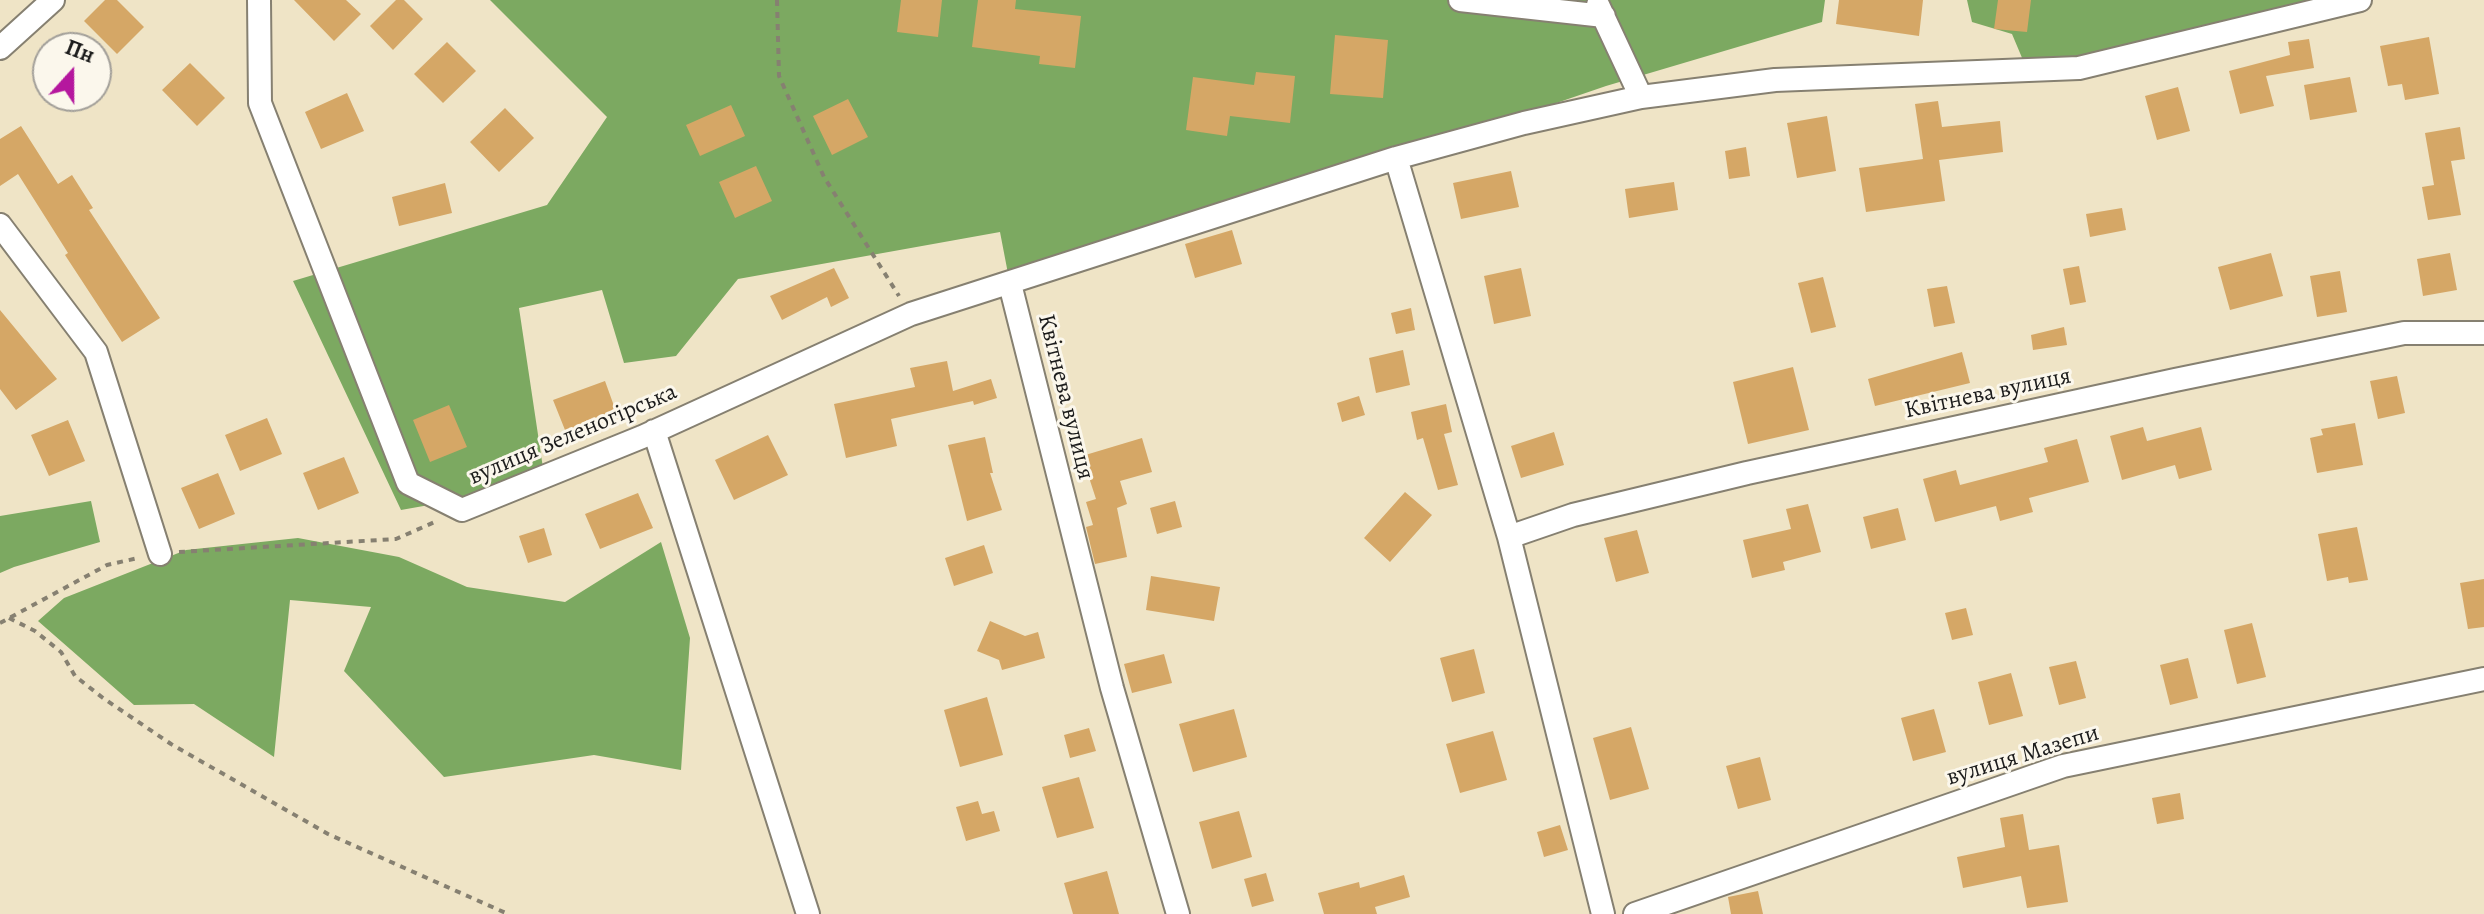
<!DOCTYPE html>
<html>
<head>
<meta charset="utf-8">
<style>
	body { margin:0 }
	#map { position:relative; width:2484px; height:914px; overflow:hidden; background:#efe4c6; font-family:Alegreya,serif }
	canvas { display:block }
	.north { position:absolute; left:32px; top:32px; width:80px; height:80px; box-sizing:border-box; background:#fbf7ec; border:2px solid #a29f99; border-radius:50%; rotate:21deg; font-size:22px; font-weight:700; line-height:32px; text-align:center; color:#1c1c1c }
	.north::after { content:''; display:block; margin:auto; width:28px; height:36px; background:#b5179e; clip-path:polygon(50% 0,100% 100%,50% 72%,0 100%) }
</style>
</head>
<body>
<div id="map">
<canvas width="2484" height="914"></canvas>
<div class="north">Пн</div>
</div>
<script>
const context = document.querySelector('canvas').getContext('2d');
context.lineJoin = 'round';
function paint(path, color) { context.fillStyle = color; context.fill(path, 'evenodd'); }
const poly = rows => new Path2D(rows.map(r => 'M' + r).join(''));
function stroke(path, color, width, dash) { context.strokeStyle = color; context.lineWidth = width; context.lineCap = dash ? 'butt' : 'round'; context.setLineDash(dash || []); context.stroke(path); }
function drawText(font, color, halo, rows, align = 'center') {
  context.font = font + ' Alegreya,serif'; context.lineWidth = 6; context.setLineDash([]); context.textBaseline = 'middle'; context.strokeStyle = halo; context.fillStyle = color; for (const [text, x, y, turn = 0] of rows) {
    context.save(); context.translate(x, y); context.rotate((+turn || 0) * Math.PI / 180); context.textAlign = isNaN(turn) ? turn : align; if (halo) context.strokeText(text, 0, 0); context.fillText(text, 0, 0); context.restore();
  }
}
const forest = poly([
	[490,0,1825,0,1822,22,1606,86,1396,158,1010,284,1000,232,738,279,676,356,624,363,602,290,519,308,546,488,474,497,401,510,293,281,547,205,607,117],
	[1967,0,2360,0,2028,72,2012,34,1972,22],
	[91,501,100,542,14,567,0,573,0,516],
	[298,538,399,557,467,587,565,602,661,542,690,638,681,770,594,755,444,777,344,671,371,607,290,600,274,757,194,704,134,705,38,621,64,598,186,550]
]);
const building = poly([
	[105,0,117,0,144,27,117,54,84,21],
	[294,0,346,0,361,14,334,41],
	[396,0,404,0,423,19,393,50,370,26],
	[901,0,942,0,938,37,897,32],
	[978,0,1016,0,1015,9,1081,16,1075,68,1039,64,1040,56,972,47],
	[1839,0,1923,0,1919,36,1836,24],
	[1998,0,2031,0,2027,32,1994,29],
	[1335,35,1388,40,1383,98,1330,94],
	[2429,37,2439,94,2405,100,2402,84,2388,86,2380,46],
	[2309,39,2314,68,2266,76,2274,106,2240,114,2229,71,2290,55,2288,42],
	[447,42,476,71,443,103,414,74],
	[190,63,225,98,197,126,162,90],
	[1256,72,1295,76,1290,123,1230,116,1227,136,1186,130,1193,77,1254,85],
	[2350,77,2357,112,2310,120,2304,85],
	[2178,87,2190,131,2157,140,2145,96],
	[347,93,364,131,321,149,305,112],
	[848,99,868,137,832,155,813,116],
	[1938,101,1942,127,2000,121,2003,152,1939,160,1945,201,1866,212,1859,168,1923,159,1915,104],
	[731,105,745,136,700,156,686,125],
	[505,108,534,138,499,172,470,142],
	[1827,116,1836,171,1797,178,1787,123],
	[21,126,58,184,72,175,93,208,89,210,160,318,122,342,65,255,68,253,18,174,0,186,0,139],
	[2460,127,2465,159,2451,161,2461,215,2428,220,2422,187,2434,185,2425,133],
	[1746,147,1750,176,1729,179,1725,151],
	[756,166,772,201,735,218,719,182],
	[1511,171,1519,207,1461,219,1453,183],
	[1674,182,1678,210,1629,218,1625,189],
	[445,183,452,213,399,226,392,197],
	[2122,208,2126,230,2090,237,2086,214],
	[1232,230,1242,264,1195,278,1185,244],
	[2271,253,2283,296,2230,310,2218,267],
	[2450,253,2457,290,2423,296,2417,259],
	[2079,266,2086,302,2070,305,2063,269],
	[834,268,849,298,831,307,827,297,782,320,770,296],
	[1521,268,1531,316,1494,324,1484,276],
	[2340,271,2347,312,2317,317,2310,276],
	[1823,277,1836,327,1811,333,1798,283],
	[1947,286,1955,323,1934,327,1927,289],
	[1411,308,1415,330,1396,334,1391,313],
	[0,310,57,379,16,410,0,389],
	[2064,327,2067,345,2033,350,2031,335],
	[1403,350,1410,385,1376,393,1369,358],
	[1962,352,1970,383,1875,406,1868,379],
	[947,361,953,391,991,379,997,398,974,405,973,401,891,419,897,446,846,458,834,404,915,387,910,368],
	[1793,367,1809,430,1748,444,1733,382],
	[2397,376,2405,413,2378,419,2370,381],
	[605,381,618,417,567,435,553,400],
	[1359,396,1365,415,1342,422,1337,403],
	[1446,404,1452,432,1444,434,1458,485,1438,490,1423,438,1417,440,1411,412],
	[449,405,467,447,430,462,413,420],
	[267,418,282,454,240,471,225,435],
	[68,420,85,461,49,476,31,435],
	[2355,423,2363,465,2317,473,2310,438,2323,435,2321,429],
	[2143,427,2147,441,2201,427,2212,470,2179,479,2175,465,2122,480,2110,436],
	[1554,432,1564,465,1521,478,1511,446],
	[768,435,788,475,734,500,715,460],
	[985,437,993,473,990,473,1002,510,967,521,948,445],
	[1142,438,1152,472,1120,481,1127,504,1117,508,1127,557,1095,564,1086,527,1093,525,1086,502,1096,499,1082,456],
	[2077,439,2089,482,2029,498,2033,512,2000,521,1996,506,1935,522,1923,479,1956,470,1960,485,2048,462,2044,448],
	[344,457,359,493,318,510,303,473],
	[218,473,235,514,199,529,181,488],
	[1405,492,1432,515,1390,562,1364,538],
	[638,493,653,528,600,549,585,514],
	[1175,501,1182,527,1157,534,1150,508],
	[1808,504,1821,552,1783,562,1785,570,1752,578,1743,540,1791,529,1786,509],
	[1898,508,1906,540,1871,549,1863,517],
	[2357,527,2368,580,2349,583,2348,577,2327,581,2318,534],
	[544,528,552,555,528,563,519,536],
	[1637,530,1649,573,1616,582,1604,538],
	[984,545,993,573,954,586,945,558],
	[1151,576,1220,587,1214,621,1146,610],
	[2484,579,2484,627,2468,629,2460,583],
	[1966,608,1973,635,1952,640,1945,613],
	[990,621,1025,636,1038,632,1045,658,1002,670,999,660,977,651],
	[2252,623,2266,677,2237,684,2224,630],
	[1474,649,1485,693,1452,702,1440,658],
	[1164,654,1172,683,1132,693,1124,664],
	[2188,658,2198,698,2170,705,2160,665],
	[2076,661,2086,698,2059,705,2049,667],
	[2011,673,2023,716,1989,725,1978,682],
	[987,697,1003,755,960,767,944,710],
	[1234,709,1247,757,1193,772,1179,724],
	[1934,709,1946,752,1913,761,1901,718],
	[1631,727,1649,789,1610,800,1593,738],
	[1089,728,1096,751,1070,758,1064,735],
	[1493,731,1507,780,1460,793,1446,744],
	[1760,757,1771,800,1738,809,1726,766],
	[1079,777,1094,828,1057,838,1042,787],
	[2180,793,2184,819,2157,824,2152,798],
	[978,801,982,814,994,811,1000,831,966,841,956,807],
	[1239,811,1252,857,1212,869,1199,822],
	[2023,814,2029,850,2059,845,2068,902,2027,908,2021,876,1963,888,1957,857,2005,847,2000,818],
	[1560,825,1568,850,1544,857,1537,832],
	[1107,871,1119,914,1073,914,1064,883],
	[1266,873,1274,901,1252,907,1244,879],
	[1404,875,1410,897,1375,907,1377,914,1324,914,1318,893,1359,882,1360,888],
	[1758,891,1763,914,1731,914,1728,897]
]);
const path = poly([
	[777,0,779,76,824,177,899,296],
	[179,552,396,539,437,521],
	[9,618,35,631,61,652,75,676,103,698,171,744,328,834,508,914],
	[0,623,107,565,138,558]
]);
const street = poly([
	[259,0,260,103,408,483,462,510,642,437,911,314,1396,158,1524,123,1641,97,1775,80,2079,68,2360,0],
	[1460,0,1604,16],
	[1598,5,1641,97],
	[0,48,53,0],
	[1396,158,1509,537,1603,914],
	[0,225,96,352,160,554],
	[1010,284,1112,688,1178,914],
	[654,431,808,914],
	[1509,537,1573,515,1747,473,2175,380,2404,333,2484,333],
	[1635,914,2063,766,2484,679]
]);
const streetNames = [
	["Квітнева вулиця",1988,394,-12],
	["Квітнева вулиця",1065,397,76],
	["вулиця Зеленогірська",573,435,-23],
	["вулиця Мазепи",2023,756,-17]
];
paint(forest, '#7ca961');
paint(building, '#d5a766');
stroke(street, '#868071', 26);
stroke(path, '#868071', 4, [6, 6]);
stroke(street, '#fff', 22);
drawText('24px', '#1c1c1c', '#fbf7ec', streetNames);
</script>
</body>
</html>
